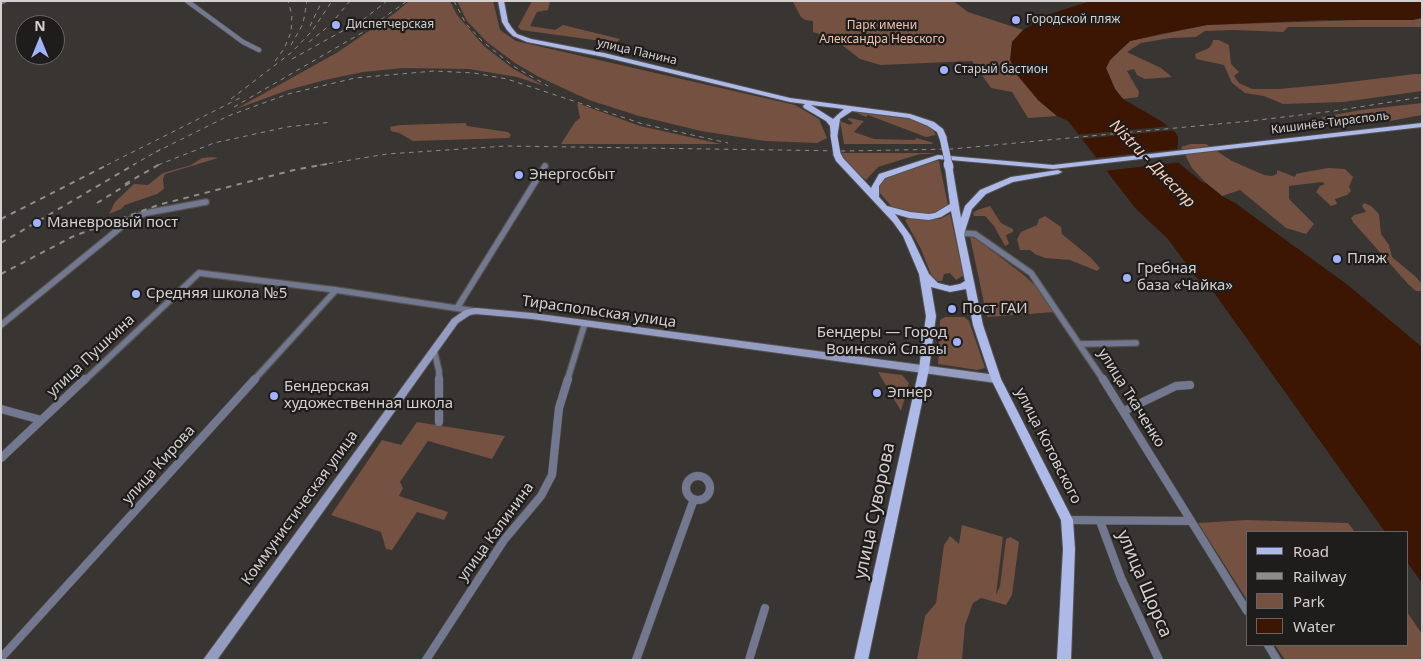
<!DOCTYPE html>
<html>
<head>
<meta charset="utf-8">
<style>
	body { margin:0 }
	#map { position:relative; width:1423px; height:661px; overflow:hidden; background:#393532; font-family:"Noto Sans",sans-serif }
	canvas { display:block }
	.frame { position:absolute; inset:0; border:2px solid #d4d0cf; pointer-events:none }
	.legend { position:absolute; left:1246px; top:531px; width:162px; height:115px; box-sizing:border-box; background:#1f1d1c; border:1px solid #676564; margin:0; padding:6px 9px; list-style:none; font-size:15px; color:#d4d0cf }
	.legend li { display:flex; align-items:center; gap:10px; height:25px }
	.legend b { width:25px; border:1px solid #676564 }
	.north { position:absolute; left:15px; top:15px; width:50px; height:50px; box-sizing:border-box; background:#1f1d1c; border:1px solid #676564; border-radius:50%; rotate:0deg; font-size:14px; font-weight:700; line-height:20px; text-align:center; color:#d4d0cf }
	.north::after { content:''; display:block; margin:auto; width:18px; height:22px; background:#a3b2fd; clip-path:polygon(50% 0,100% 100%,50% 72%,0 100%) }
</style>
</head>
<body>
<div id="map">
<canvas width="1423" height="661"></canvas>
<div class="frame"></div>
<ul class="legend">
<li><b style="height:6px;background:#adb9e9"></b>Road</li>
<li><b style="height:6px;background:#908c8a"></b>Railway</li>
<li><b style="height:14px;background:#755141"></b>Park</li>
<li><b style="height:14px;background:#3c1603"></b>Water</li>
</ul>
<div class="north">N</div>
</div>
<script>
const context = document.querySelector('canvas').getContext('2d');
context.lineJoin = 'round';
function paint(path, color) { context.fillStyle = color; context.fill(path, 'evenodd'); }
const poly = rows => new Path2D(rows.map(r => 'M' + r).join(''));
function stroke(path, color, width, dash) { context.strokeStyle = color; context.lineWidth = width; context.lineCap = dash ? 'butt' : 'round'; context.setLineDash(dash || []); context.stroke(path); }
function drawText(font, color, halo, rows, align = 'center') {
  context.font = font + ' "Noto Sans",sans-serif'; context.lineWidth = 4.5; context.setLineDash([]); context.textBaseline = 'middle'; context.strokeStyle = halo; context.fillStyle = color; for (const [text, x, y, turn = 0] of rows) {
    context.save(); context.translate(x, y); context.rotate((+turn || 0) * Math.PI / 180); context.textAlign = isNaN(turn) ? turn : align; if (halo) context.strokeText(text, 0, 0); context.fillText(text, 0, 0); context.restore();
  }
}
const green = poly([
	[409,1,450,1,457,15,484,46,512,68,544,86,517,77,469,69,403,68,363,72,325,80,288,90,236,109,338,52,395,13],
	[457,1,493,1,500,30,516,41,795,105,819,119,827,138,817,143,765,141,701,131,639,116,589,100,539,77,515,63,487,42,467,21],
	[532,1,550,1,548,10,537,12,530,26,555,30,563,25,620,39,616,43,521,30,518,27],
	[953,1,968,12,1023,30,1012,42,1012,54,1038,100,1057,116,1028,118,1012,92,991,88,972,61,881,65,860,59,833,38,813,32,813,21,805,20,801,17,793,2],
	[1422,18,1422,27,1288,27,1283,32,1234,30,1205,31,1196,37,1171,38,1141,43,1127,52,1161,68,1172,77,1145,79,1137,75,1134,69,1127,71,1139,92,1138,97,1123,99,1115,89,1106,68,1110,60,1130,41,1207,25],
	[1213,40,1219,40,1229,45,1231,64,1239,72,1234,76,1239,83,1252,89,1279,89,1333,84,1415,74,1422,74,1422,91,1343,102,1283,104,1264,96,1245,93,1232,83,1224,65,1196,59,1195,54,1209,48,1212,44],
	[577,103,640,126,721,144,561,144,575,122,580,118],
	[1422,103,1422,115,1390,121,1334,124,1323,121,1322,117,1361,110],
	[855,112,911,119,931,127,936,135,926,137,868,115,866,117],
	[849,118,864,121,854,132,874,139,915,140,916,138,934,143,931,144,844,144,840,121,850,125,853,123,847,119],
	[466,123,467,126,508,132,511,135,509,138,413,141,399,133,391,131,390,127,400,125],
	[1190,144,1206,144,1232,161,1264,175,1272,176,1277,174,1277,170,1295,177,1296,174,1305,172,1328,168,1345,169,1353,177,1349,187,1351,191,1347,195,1335,199,1337,204,1331,206,1316,192,1320,186,1325,184,1322,182,1289,186,1289,199,1314,224,1306,234,1286,228,1240,190,1222,196,1206,183,1192,168,1181,147],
	[842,153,928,153,936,154,920,154,878,167,866,180,844,162],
	[212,157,218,158,165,174,163,179,164,189,157,194,125,205,121,209,109,214,115,202,134,184,148,185,163,173,191,165,202,158],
	[936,161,939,161,942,176,948,205,947,208,931,215,904,212,892,207,878,191,879,183,883,178],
	[1364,203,1371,206,1379,214,1381,234,1389,245,1392,257,1416,277,1422,284,1422,291,1416,291,1408,284,1353,222,1351,218,1354,215,1366,212,1362,206],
	[990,206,1001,223,1013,229,1013,232,1006,235,1009,244,1005,246,994,226,985,216,974,216,973,213,977,210],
	[950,214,964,275,956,280,950,273,944,274,942,281,938,281,932,277,921,249,905,220,909,218,940,219],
	[1045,216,1061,227,1062,234,1090,257,1100,268,1097,271,1070,260,1045,258,1035,254,1030,250,1020,250,1017,239,1021,232,1037,225,1039,219],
	[970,237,977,239,1025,276,1046,296,1055,312,987,317],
	[945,317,964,317,969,321,985,368,977,370,938,364,940,320],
	[878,372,902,375,909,383,901,411],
	[417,422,505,436,492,459,428,441,400,482,403,488,399,496,448,512,444,520,417,512,392,550,386,549,381,532,331,515,382,440,401,445],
	[1246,520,1348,523,1355,532,1247,532,1247,600,1198,523],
	[962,525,1003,537,996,595,1000,586,1006,539,1010,537,1019,542,1012,595,1006,605,981,598,973,603,965,625,962,660,917,660,925,616,936,603,944,545,950,536,959,544],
	[1407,612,1422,634,1422,660,1285,660,1275,645,1407,645]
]);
const water = poly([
	[1091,1,1422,1,1422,18,1413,20,1320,20,1207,25,1160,34,1130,41,1110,60,1106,68,1115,89,1123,99,1161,121,1175,132,1178,137,1177,160,1180,164,1202,182,1206,183,1222,196,1235,203,1349,286,1422,347,1422,583,1407,562,1407,532,1385,532,1215,294,1196,277,1167,238,1136,209,1068,121,1057,116,1038,100,1017,75,1010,60,1012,42,1023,30,1050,14]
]);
const pier = poly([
	[1172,126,1176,130,1079,139,1076,135],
	[1178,149,1179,159,1182,162,1104,171,1094,158]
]);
const streetFar2 = poly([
	[187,1,243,42,259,50],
	[1,2,4,1]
]);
const streetFar1 = poly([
	[961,233,975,234,1031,273,1104,381],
	[457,308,545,166],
	[1,325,131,219,146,213,206,202],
	[1080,344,1136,343],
	[434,350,439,371,439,381],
	[84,381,199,273,336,290,475,311],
	[253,381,336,290],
	[567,381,585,323]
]);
const street = poly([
	[439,379,439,422],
	[1103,379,1247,611],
	[1,409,41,420],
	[1124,411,1176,386,1190,385],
	[1,458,85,379],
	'686 488a12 12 0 1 1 24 0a12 12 0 1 1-24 0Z',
	[1067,520,1191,521],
	[1100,521,1121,578,1159,660],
	[1268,645,1277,660],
	[1,658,255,379],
	[426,660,504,540,541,496,552,475,559,408,568,379],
	[636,660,694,499],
	[749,660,765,608]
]);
const secondary = poly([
	[476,308,532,313,996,375,999,376,1001,379,999,382,996,383,532,319,476,314,470,315,458,323,217,660,203,660,452,319,465,310,476,308]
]);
const primary = poly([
	[498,1,504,1,508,22,512,28,517,34,531,39,604,53,790,98,910,114,934,122,943,129,947,138,946,140,940,140,937,132,928,126,909,118,852,111,840,119,837,138,831,138,830,126,826,121,804,108,803,106,805,104,790,102,604,57,527,42,513,36,507,30,502,22,498,1],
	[811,105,844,109,833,119,811,105],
	[1422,123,1422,127,1053,169,939,159,885,178,879,186,879,197,887,206,910,212,929,214,935,213,950,204,945,167,946,165,952,165,961,218,965,206,980,190,1011,177,1058,170,1062,172,1058,174,1013,182,986,194,972,209,964,234,983,325,1001,379,1073,520,1075,549,1071,660,1057,660,1063,549,1061,520,991,379,973,325,966,289,950,292,931,287,936,316,929,369,868,660,854,660,919,369,926,316,919,274,903,236,893,222,836,161,833,154,834,152,840,152,843,158,871,188,879,174,938,155,1053,165,1422,123],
	[951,211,965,281,960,284,950,286,938,283,929,274,911,236,895,214,909,218,929,220,941,217,951,211]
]);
const railFar1 = poly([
	[454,1,466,24,482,41,513,66,548,86],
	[310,26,322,1],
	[309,42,330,25,350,1],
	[291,45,303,24,307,1],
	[292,59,364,19,387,1],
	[275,61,284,49,291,32,292,15,288,1],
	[231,99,292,52,312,31,332,1],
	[234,107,365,31,407,1],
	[156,152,228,116,288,94,355,78,434,71,474,73,507,79,643,124,728,143],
	[107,165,240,98],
	[133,165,161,149],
	[158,165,214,143,287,127,332,122],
	[320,165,387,154,506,146,846,151,952,149,1250,121,1334,111,1422,97]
]);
const rail = poly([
	[125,184,160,164],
	[97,203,131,182],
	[1,219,109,164],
	[1,243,135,164],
	[1,274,74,236,158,205,294,170,327,164]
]);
const primaryBridgeFar1 = poly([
	[834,136,837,154],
	[943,138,949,165]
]);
const primaryBridge = poly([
	[948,164,949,167]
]);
const markers = [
	[1016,20,5,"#a3b2fd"],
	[336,25,5,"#a3b2fd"],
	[944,70,5,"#a3b2fd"],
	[519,175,5,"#a3b2fd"],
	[37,223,5,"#a3b2fd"],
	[1337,259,5,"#a3b2fd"],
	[1127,278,5,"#a3b2fd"],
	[136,294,5,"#a3b2fd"],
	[952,309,5,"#a3b2fd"],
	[957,342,5,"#a3b2fd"],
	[877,393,5,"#a3b2fd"],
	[274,396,5,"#a3b2fd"]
];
const farPoinames = [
	["Городской пляж",1026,20],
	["Диспетчерская",346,25],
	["Старый бастион",954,70]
];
const farParknames = [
	["Парк имени",882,26],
	["Александра Невского",882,40]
];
const farStreetnames = [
	["улица Панина",637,52,13],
	["Кишинёв-Тирасполь",1330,123,-7]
];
const poiNames = [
	["Энергосбыт",529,175],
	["Маневровый пост",47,223],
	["Пляж",1347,259],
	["Гребная",1137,269],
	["база «Чайка»",1137,286],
	["Средняя школа №5",146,294],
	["Пост ГАИ",962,309],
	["Бендеры — Город",947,333,"right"],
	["Воинской Славы",947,350,"right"],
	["Бендерская",284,387],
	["художественная школа",284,404],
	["Эпнер",887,393]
];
const streetNames = [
	["Тираспольская улица",599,312,8],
	["улица Пушкина",91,356,-43],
	["улица Ткаченко",1131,398,58],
	["улица Котовского",1048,446,63],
	["улица Кирова",159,465,-48],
	["Коммунистическая улица",300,508,-54],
	["улица Калинина",496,532,-54]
];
const waterNames = [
	["Nistru - Днестр",1152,164,46]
];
const nearStreetnames = [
	["улица Суворова",875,511,-78],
	["улица Щорса",1144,584,67]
];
paint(green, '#755141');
paint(water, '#3c1603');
paint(pier, '#393532');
stroke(streetFar2, '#55514e', 5.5);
stroke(streetFar1, '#55514e', 8);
stroke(street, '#55514e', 9);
stroke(secondary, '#55514e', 2);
stroke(primary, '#55514e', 2);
stroke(streetFar2, '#727890', 4.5);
stroke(streetFar1, '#727890', 5.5);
stroke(street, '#727890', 8);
paint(secondary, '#949cc2');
paint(primary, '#adb9e9');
stroke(railFar1, '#908c8a', 1, [4.5, 4.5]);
stroke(rail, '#908c8a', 2, [5.5, 5.5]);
stroke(primaryBridgeFar1, '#55514e', 8, []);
stroke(primaryBridge, '#55514e', 11, []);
stroke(primaryBridgeFar1, '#adb9e9', 7);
stroke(primaryBridge, '#adb9e9', 9);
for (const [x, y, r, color] of markers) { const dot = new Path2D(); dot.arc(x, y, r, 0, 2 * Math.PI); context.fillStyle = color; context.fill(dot); stroke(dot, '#1f1d1c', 2); }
drawText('12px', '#d4d0cf', '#1f1d1c', farPoinames, 'left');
drawText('12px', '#f4c0a9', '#1f1d1c', farParknames);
drawText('12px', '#d4d0cf', '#1f1d1c', farStreetnames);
drawText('15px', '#d4d0cf', '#1f1d1c', poiNames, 'left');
drawText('15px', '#d4d0cf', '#1f1d1c', streetNames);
drawText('italic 16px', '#fecab3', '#1f1d1c', waterNames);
drawText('18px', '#d4d0cf', '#1f1d1c', nearStreetnames);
</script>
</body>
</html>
